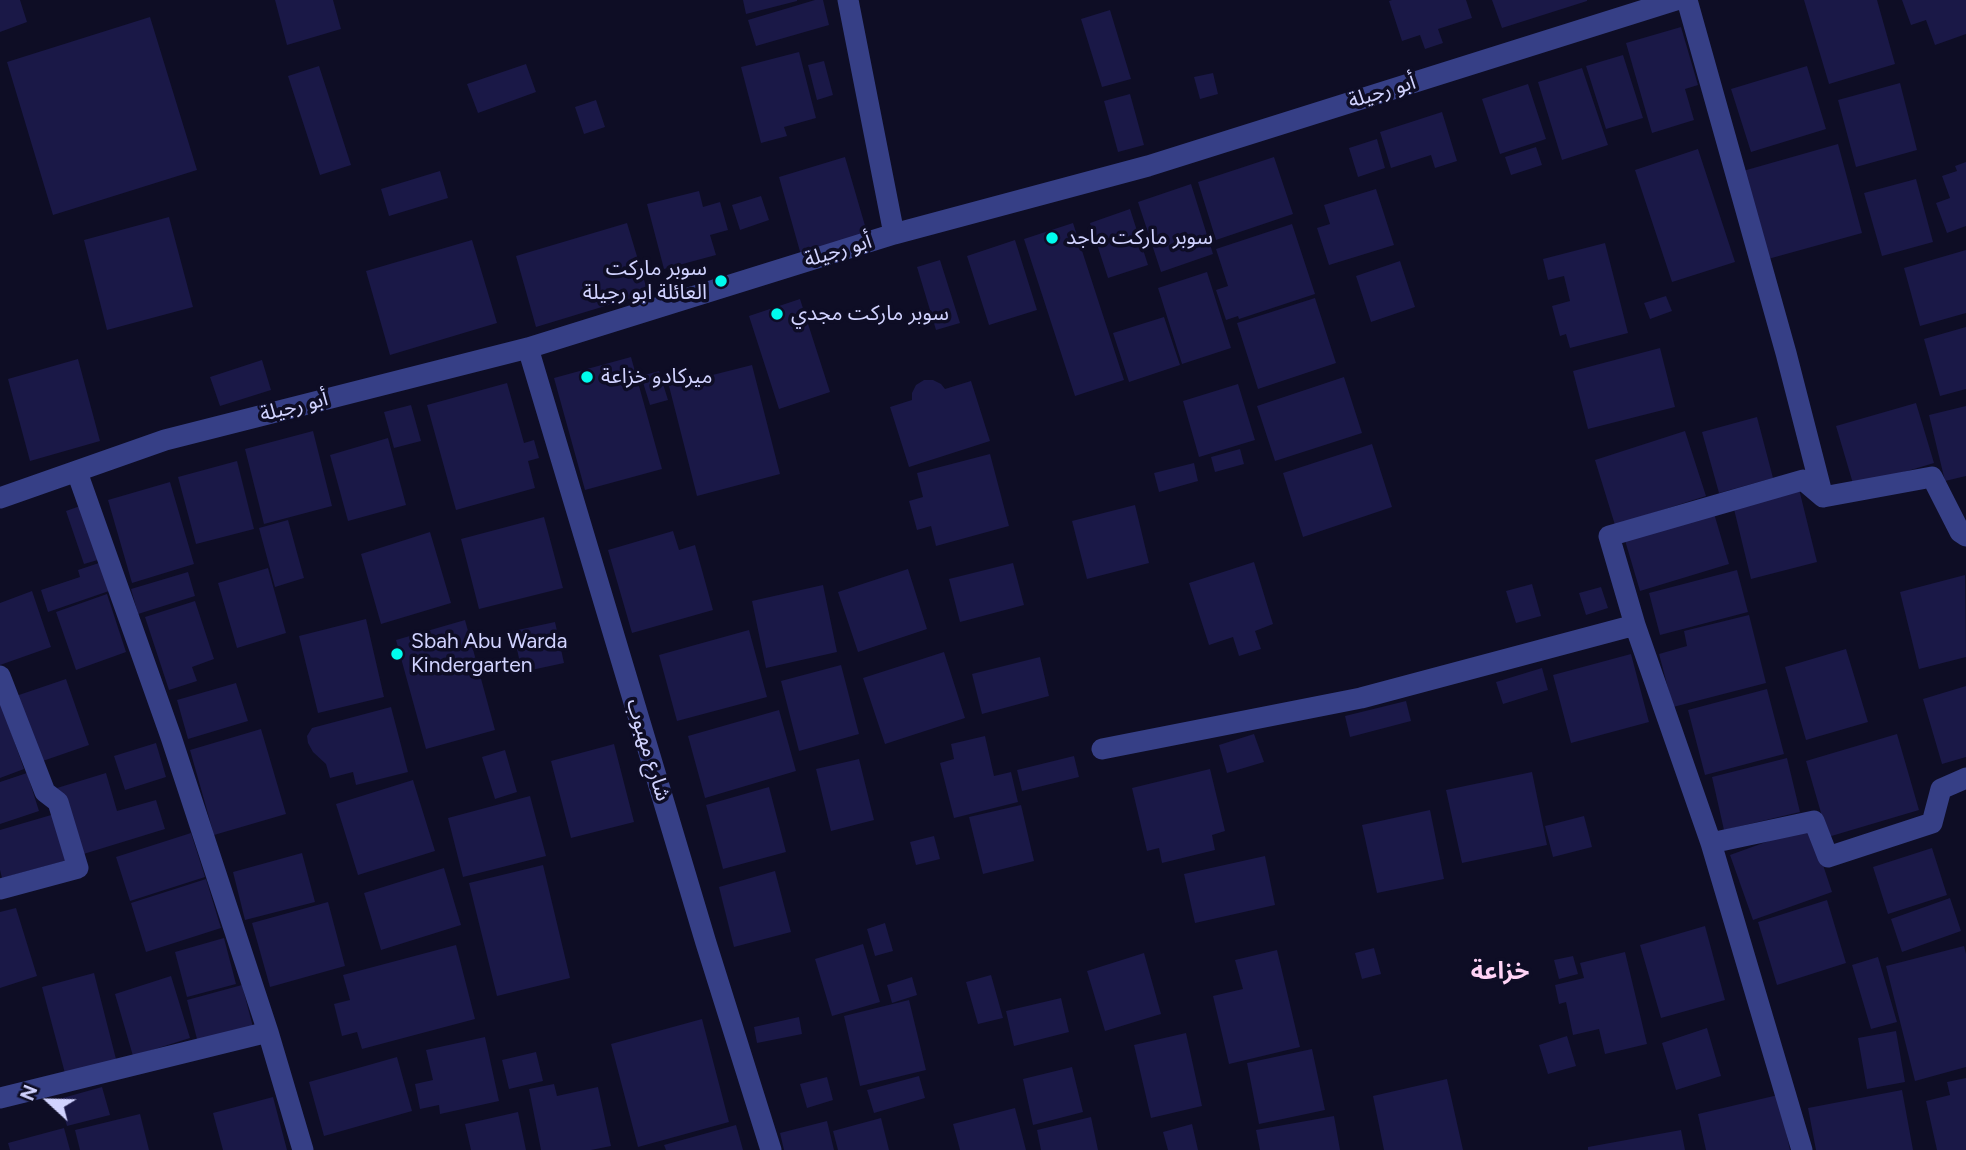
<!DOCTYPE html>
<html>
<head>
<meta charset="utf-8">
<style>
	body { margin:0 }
	#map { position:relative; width:1966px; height:1150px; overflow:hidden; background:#0e0d25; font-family:Figtree,sans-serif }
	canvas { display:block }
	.north { position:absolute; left:14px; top:1066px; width:70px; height:70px; -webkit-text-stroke:5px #0e0d25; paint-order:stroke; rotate:292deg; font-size:19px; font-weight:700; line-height:28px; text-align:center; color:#d1d3ff }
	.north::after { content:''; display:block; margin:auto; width:24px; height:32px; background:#d1d3ff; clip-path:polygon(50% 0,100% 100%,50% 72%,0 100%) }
</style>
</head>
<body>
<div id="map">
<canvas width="1966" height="1150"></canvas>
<div class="north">N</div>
</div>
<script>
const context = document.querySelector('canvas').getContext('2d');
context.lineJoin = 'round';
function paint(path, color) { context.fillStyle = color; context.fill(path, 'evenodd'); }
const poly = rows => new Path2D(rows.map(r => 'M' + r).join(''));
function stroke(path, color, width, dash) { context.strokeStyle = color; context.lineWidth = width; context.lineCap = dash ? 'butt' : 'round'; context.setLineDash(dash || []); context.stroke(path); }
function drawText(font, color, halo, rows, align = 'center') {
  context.font = font + ' Figtree,"Noto Sans Arabic",sans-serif'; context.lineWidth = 7; context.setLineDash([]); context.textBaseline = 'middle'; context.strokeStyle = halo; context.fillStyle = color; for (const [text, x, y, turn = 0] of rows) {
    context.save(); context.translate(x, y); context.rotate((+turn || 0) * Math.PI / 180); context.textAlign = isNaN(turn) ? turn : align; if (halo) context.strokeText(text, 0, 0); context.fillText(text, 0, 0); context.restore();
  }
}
const building = poly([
	[0,0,20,0,27,22,0,32],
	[275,0,333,0,341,29,287,45],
	[743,0,797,0,797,1,746,14],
	[815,0,823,0,829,25,756,46,748,20],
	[1392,0,1466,0,1472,18,1438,29,1443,43,1425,49,1420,35,1402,41,1389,1],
	[1492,0,1587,0,1587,1,1502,28],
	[1804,0,1877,0,1895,64,1829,84],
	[1902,0,1966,0,1966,34,1935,45,1926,20,1911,25],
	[1110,10,1131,79,1102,87,1081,19],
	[150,17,197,170,53,215,7,62],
	[1681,27,1698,85,1685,89,1694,120,1652,133,1626,43],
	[799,52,816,118,784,127,787,136,761,143,741,67],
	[1623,55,1643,118,1606,129,1586,66],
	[824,61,833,95,817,100,808,65],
	[526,64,536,92,478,113,467,84],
	[319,66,351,165,320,175,288,76],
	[1807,66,1826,129,1751,152,1731,89],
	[1582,68,1608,145,1562,160,1538,82],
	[1213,73,1218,94,1200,99,1194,77],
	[1900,83,1917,150,1856,167,1838,100],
	[1528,84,1546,139,1500,154,1482,99],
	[1130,94,1144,145,1118,152,1104,101],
	[596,100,605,127,584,134,575,107],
	[1442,112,1457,161,1435,168,1431,155,1391,168,1380,132],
	[1377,139,1385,168,1358,177,1349,148],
	[1838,144,1862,233,1768,259,1743,171],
	[1536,147,1542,165,1511,175,1505,157],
	[1698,149,1735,262,1672,282,1635,170],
	[845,157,868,236,801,255,779,177],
	[1274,157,1293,214,1216,240,1198,182],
	[1966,162,1966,226,1947,233,1936,203,1950,198,1942,176,1957,171,1955,166],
	[440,171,448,198,389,216,381,189],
	[1916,179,1933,242,1882,256,1864,193],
	[1191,184,1213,254,1161,272,1138,202],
	[1376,189,1394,245,1329,265,1317,228,1330,224,1324,205],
	[699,191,703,207,720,202,728,230,710,235,716,255,664,269,647,204],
	[761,196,769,220,740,230,732,205],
	[1130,209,1148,265,1108,278,1090,223],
	[169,217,193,307,107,330,84,240],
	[627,223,648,293,536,327,516,256],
	[1073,223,1124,380,1075,396,1024,239],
	[1292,224,1315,294,1239,319,1238,316,1226,320,1216,290,1228,286,1216,249],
	[472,240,497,323,390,355,366,271],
	[1015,240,1037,310,989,325,967,256],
	[1605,243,1628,333,1570,348,1566,334,1560,336,1552,306,1570,301,1564,276,1548,280,1543,259],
	[1966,250,1966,313,1920,326,1904,268],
	[940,260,960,323,936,330,917,267],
	[1400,261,1415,307,1371,322,1356,276],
	[1207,272,1231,348,1182,364,1158,288],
	[1666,296,1672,311,1650,319,1644,303],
	[1315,298,1336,363,1258,389,1237,323],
	[800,299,830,392,779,409,749,316],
	[1164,317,1180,365,1129,382,1113,333],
	[1966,327,1966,389,1940,396,1924,339],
	[1660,348,1675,407,1588,429,1573,371],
	[631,357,662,469,585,490,554,378],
	[78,359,100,441,30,461,8,379],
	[262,360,271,390,220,406,210,377],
	[752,365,780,474,697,496,669,386],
	[659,371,668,400,650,405,641,376],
	[1344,377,1362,433,1275,461,1257,406],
	[924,380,933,380,941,384,945,389,971,381,990,441,909,467,890,407,912,400,912,393,916,385],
	[507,383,524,443,534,440,539,458,528,461,535,488,456,510,427,405],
	[1238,384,1255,440,1199,457,1183,401],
	[1916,403,1934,463,1854,487,1836,426],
	[411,405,421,441,394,448,384,412],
	[1966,406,1966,476,1945,481,1929,415],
	[1757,417,1773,478,1719,493,1702,432],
	[313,431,332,506,264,524,245,449],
	[1685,431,1706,496,1615,525,1595,460],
	[388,438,406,505,348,521,330,455],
	[1372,444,1392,507,1303,537,1283,473],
	[1240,449,1244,464,1215,472,1211,457],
	[990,454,1009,526,936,546,931,526,917,530,909,501,923,497,917,473],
	[237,461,254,529,196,544,178,477],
	[1194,463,1198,481,1159,492,1154,473],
	[170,482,194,564,132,583,108,500],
	[1799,489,1817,562,1751,579,1733,505],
	[83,505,101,559,84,564,66,511],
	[1135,505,1149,563,1087,579,1072,521],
	[1713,510,1729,564,1640,591,1624,537],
	[544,517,563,588,479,609,461,539],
	[288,520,304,578,275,587,259,528],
	[673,531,679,550,695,545,713,610,632,633,608,550],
	[430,532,451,603,381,624,361,554],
	[1254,562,1273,624,1255,631,1261,649,1239,656,1233,637,1209,645,1189,583],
	[99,563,109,591,48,612,41,590,80,577,78,570],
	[1013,563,1024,605,960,622,949,579],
	[268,568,286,633,237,648,218,583],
	[908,569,927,629,858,652,838,592],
	[1737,570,1748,612,1660,635,1649,593],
	[188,572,195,596,138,614,131,589],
	[1965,575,1966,657,1919,669,1900,592],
	[1532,584,1541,616,1516,623,1506,591],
	[823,585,837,652,766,668,752,601],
	[1601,587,1608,608,1586,615,1579,593],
	[32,591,51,647,0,665,0,603],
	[107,594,126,652,76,670,56,612],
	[195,601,214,659,192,667,197,681,169,690,145,617],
	[1749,615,1766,683,1673,707,1659,654,1687,646,1684,631],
	[366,619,384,697,318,713,299,636],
	[465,620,495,730,426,749,396,640],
	[555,622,564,663,522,672,513,631],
	[749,630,767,697,677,721,659,655],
	[1846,649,1868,722,1806,740,1785,667],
	[944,652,965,718,885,744,863,678],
	[1631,654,1649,722,1571,743,1553,675],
	[1040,657,1049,696,982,714,972,674],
	[841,665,859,734,799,751,781,681],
	[1542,668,1548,690,1503,704,1496,682],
	[66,679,89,745,37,763,13,697],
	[236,683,248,721,188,739,177,700],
	[1966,686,1966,757,1942,764,1923,699],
	[1767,689,1784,754,1705,775,1688,710],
	[0,701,24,769,0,778],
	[1406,701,1411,721,1350,737,1345,716],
	[391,707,408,772,356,785,353,772,330,778,326,764,313,752,308,743,307,736,312,728],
	[779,710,796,771,705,798,688,736],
	[261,729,286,814,214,835,190,750],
	[1254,734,1264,762,1227,773,1219,745],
	[1897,734,1919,810,1828,837,1806,761],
	[985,736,994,776,1011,772,1018,802,954,818,940,763,954,759,951,744],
	[156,743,166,777,125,790,114,756],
	[614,744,634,822,571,838,551,761],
	[505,750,517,792,495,799,482,757],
	[1074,756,1079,777,1022,791,1017,770],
	[1787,758,1800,812,1724,830,1712,777],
	[859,759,874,820,831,831,816,769],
	[1210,769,1225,831,1212,835,1215,850,1162,863,1159,848,1147,851,1132,788],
	[1532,772,1547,845,1462,863,1446,790],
	[27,773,39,811,0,824,0,782],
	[106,773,117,811,156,800,165,829,77,856,57,788],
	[413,780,435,851,358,875,336,804],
	[769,787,786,852,723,869,706,805],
	[530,796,546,856,463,877,448,818],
	[1021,805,1034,861,983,874,969,817],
	[1430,810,1444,879,1377,893,1362,825],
	[58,813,71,859,2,878,0,870,0,830],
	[1584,816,1592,847,1553,857,1545,826],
	[1810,826,1832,892,1753,920,1730,855],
	[191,833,205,877,130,901,116,857],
	[934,836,940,859,916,865,910,842],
	[1932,848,1947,895,1888,914,1873,867],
	[302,853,315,902,245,920,233,872],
	[1265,856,1275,905,1195,923,1184,874],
	[543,865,570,978,497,996,469,883],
	[444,868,461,925,381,950,364,893],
	[775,871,791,932,734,947,719,887],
	[206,879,221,928,146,952,131,903],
	[1950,898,1961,931,1902,952,1891,919],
	[1827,900,1846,963,1777,985,1758,922],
	[328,902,345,966,270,987,252,923],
	[16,908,37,976,0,988,0,912],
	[885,923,893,951,875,956,867,929],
	[1705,926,1725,1000,1661,1018,1640,945],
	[224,938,236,984,187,997,175,952],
	[863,944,880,1002,832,1016,815,959],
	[456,945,475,1019,362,1049,357,1032,342,1036,334,1004,350,1000,343,975],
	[1964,946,1966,954,1966,1067,1915,1081,1886,966],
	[1374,948,1381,974,1362,979,1355,953],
	[1277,950,1300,1047,1229,1064,1213,996,1243,989,1235,960],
	[1625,952,1647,1044,1605,1054,1599,1029,1573,1035,1566,1002,1559,1004,1555,985,1584,978,1580,963],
	[1144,953,1161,1014,1105,1031,1087,971],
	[1573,956,1578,974,1559,979,1554,960],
	[1878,957,1897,1022,1871,1029,1852,965],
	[94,973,117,1063,66,1077,42,987],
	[991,975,1003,1018,978,1024,966,982],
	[171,976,190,1038,133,1056,115,994],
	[912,977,917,995,892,1003,887,985],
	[242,985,253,1027,198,1043,187,1000],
	[1061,998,1069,1032,1014,1046,1006,1011],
	[909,1000,926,1070,860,1086,844,1016],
	[799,1017,802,1034,757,1043,754,1027],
	[702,1019,729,1122,638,1147,611,1044],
	[1707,1028,1721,1076,1676,1090,1662,1043],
	[1896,1031,1905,1082,1867,1089,1858,1038],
	[1186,1033,1202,1106,1151,1118,1134,1045],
	[1567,1036,1576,1066,1548,1074,1539,1045],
	[485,1037,499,1101,440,1114,439,1105,420,1109,415,1084,433,1080,426,1050],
	[1312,1049,1325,1110,1259,1124,1247,1063],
	[536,1052,543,1081,509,1089,502,1060],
	[397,1057,412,1111,324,1136,309,1082],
	[1072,1067,1083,1112,1033,1125,1023,1079],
	[919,1076,925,1098,874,1113,867,1090],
	[827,1077,833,1100,807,1108,800,1084],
	[1966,1078,1966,1150,1937,1150,1926,1101,1950,1095,1947,1082],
	[1447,1079,1463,1150,1384,1150,1373,1096],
	[554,1084,557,1096,598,1087,611,1146,591,1150,541,1150,529,1089],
	[102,1087,110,1115,67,1126,59,1099],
	[1902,1090,1913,1150,1816,1150,1808,1108],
	[1778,1095,1790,1150,1706,1150,1698,1114],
	[273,1097,287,1150,223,1150,213,1113],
	[1015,1108,1026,1150,960,1150,953,1124],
	[518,1112,526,1150,471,1150,465,1124],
	[140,1114,149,1150,80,1150,75,1130],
	[1334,1116,1340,1150,1260,1150,1256,1130],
	[1091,1117,1098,1150,1041,1150,1037,1130],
	[881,1118,889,1150,838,1150,833,1131],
	[827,1121,834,1150,784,1150,780,1133],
	[1192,1124,1198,1150,1168,1150,1163,1132],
	[736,1125,743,1150,666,1150,664,1145],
	[64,1128,70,1150,10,1150,8,1143],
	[1681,1130,1685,1150,1588,1150,1588,1147]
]);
const minor = poly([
	[848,0,894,234],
	[1687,0,1786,353,1823,497],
	[528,348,706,943,771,1150],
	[77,472,171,737,268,1032,303,1150],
	[0,498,165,440,528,348,894,234,1148,166,1676,0],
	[1635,625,1711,843,1802,1150],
	[0,676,45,792,58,802,78,868,0,889],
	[1102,749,1361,698,1635,625,1609,536,1803,480,1823,497,1932,477,1960,532,1966,536],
	[1711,843,1814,821,1828,857,1932,823,1941,789,1966,778],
	[0,1098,268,1032]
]);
const markers = [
	[1052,238,7,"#00fcee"],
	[721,281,7,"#00fcee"],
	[777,314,7,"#00fcee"],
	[587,377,7,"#00fcee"],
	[397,654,7,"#00fcee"]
];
const streetNames = [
	["أبو رجيلة",1382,92,-17],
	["أبو رجيلة",838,251,-17],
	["أبو رجيلة",294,407,-14],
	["شارع مهبوب",648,750,73]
];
const poiNames = [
	["سوبر ماركت ماجد",1066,238],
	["سوبر ماركت",707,269,"right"],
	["العائلة ابو رجيلة",707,293,"right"],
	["سوبر ماركت مجدي",791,314],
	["ميركادو خزاعة",601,377],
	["Sbah Abu Warda",411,642],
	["Kindergarten",411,666]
];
const quarterNames = [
	["خزاعة",1500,972]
];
paint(building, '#1a1847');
stroke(minor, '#363f86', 21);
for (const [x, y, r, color] of markers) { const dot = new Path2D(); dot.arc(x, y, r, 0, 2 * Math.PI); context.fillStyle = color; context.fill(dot); stroke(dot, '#0e0d25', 2.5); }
drawText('21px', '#d1d3ff', '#0e0d25', streetNames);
drawText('21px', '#d1d3ff', '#0e0d25', poiNames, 'left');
drawText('bold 24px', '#ffd3f6', '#0e0d25', quarterNames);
</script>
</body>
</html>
